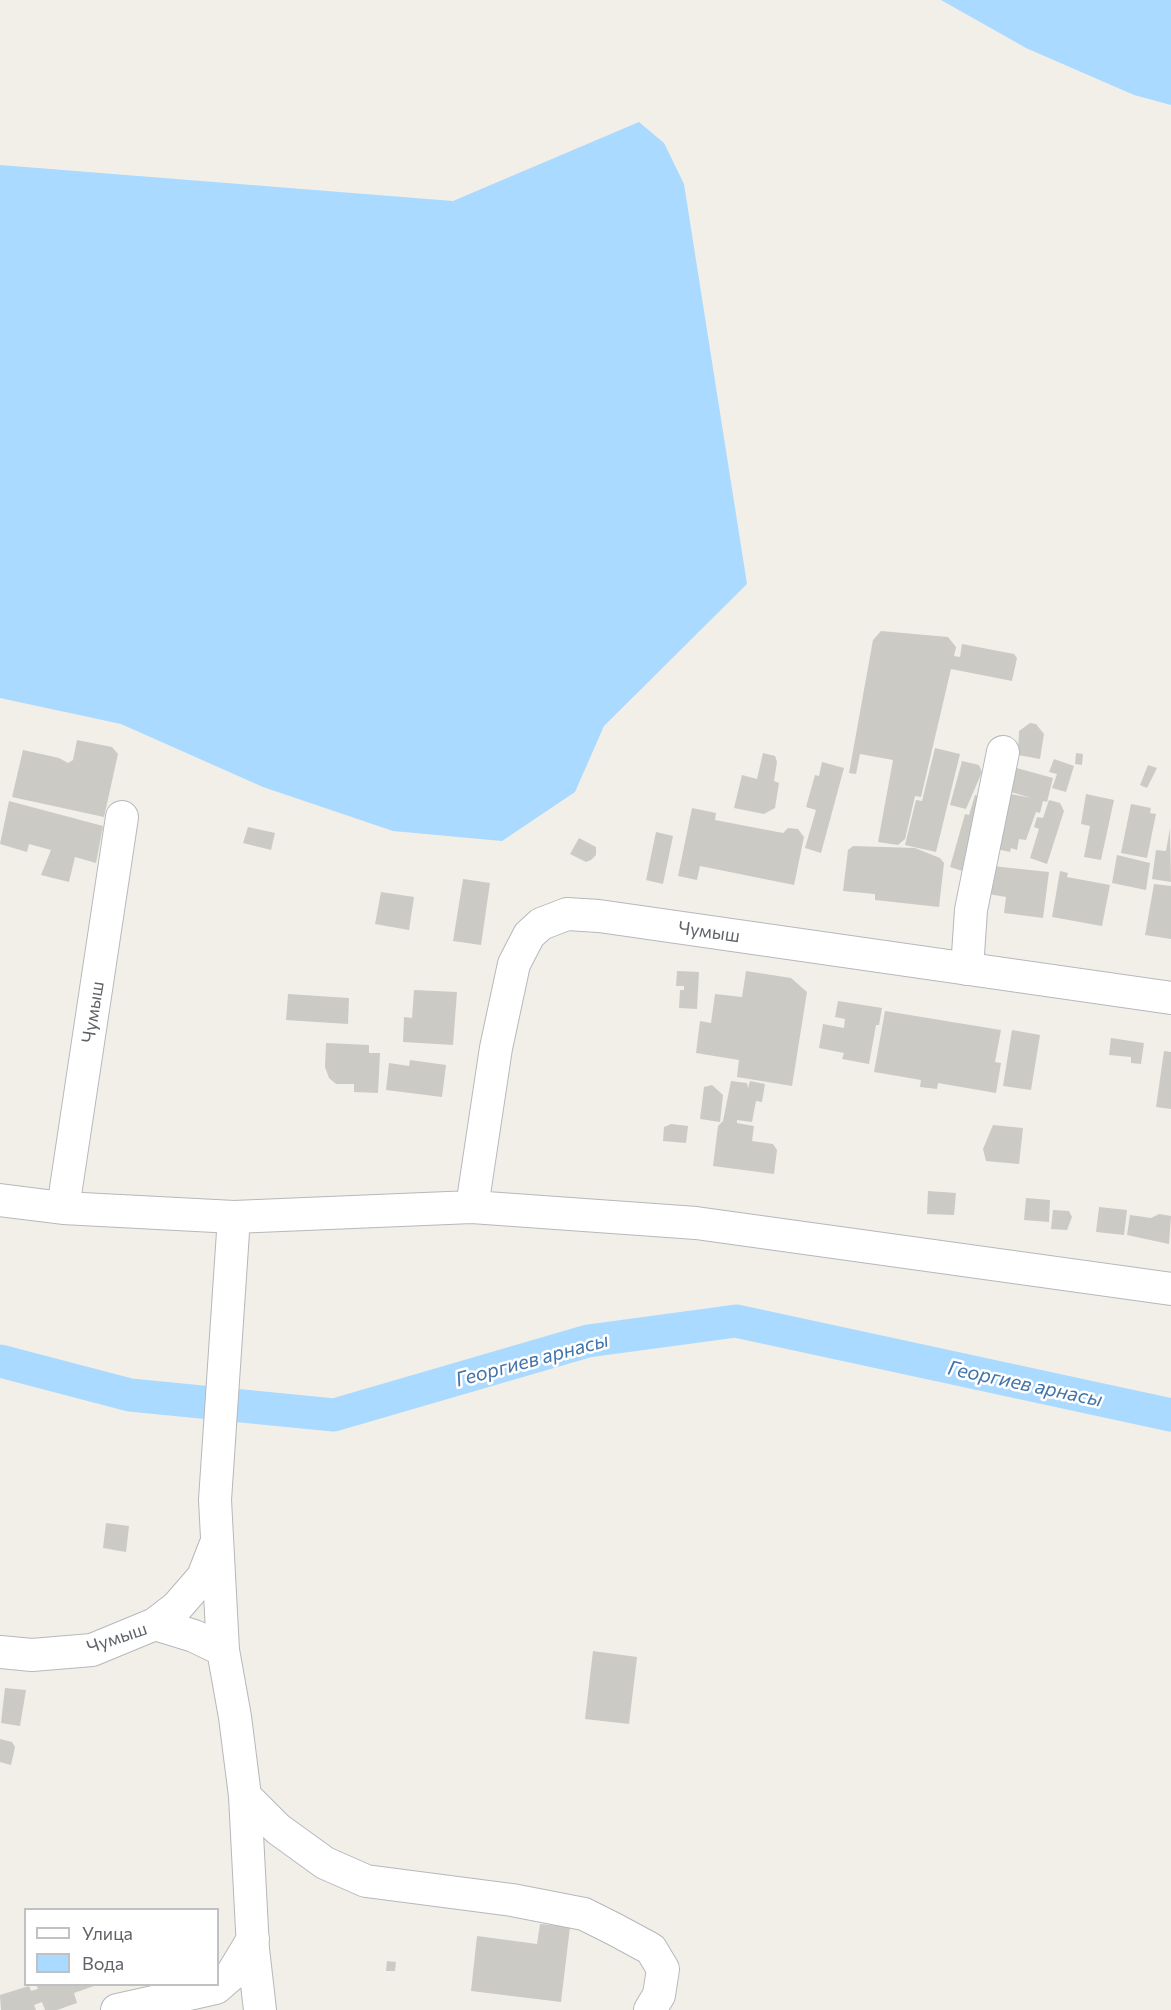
<!DOCTYPE html>
<html>
<head>
<meta charset="utf-8">
<style>
	body { margin:0 }
	#map { position:relative; width:1171px; height:2010px; overflow:hidden; background:#f1efe8; font-family:Commissioner,sans-serif }
	canvas { display:block }
	.legend { position:absolute; left:24px; top:1908px; width:195px; height:78px; box-sizing:border-box; background:#fff; border:2px solid #bfc1c3; margin:0; padding:8px 10px; list-style:none; font-size:18px; color:#5f6368 }
	.legend li { display:flex; align-items:center; gap:12px; height:30px }
	.legend b { width:30px; border:2px solid #bfc1c3 }
</style>
</head>
<body>
<div id="map">
<canvas width="1171" height="2010"></canvas>
<ul class="legend">
<li><b style="height:8px;background:#fff"></b>Улица</li>
<li><b style="height:16px;background:#aadaff"></b>Вода</li>
</ul>
</div>
<script>
const context = document.querySelector('canvas').getContext('2d');
context.lineJoin = 'round';
function paint(path, color) { context.fillStyle = color; context.fill(path, 'evenodd'); }
const poly = rows => new Path2D(rows.map(r => 'M' + r).join(''));
function stroke(path, color, width, dash) { context.strokeStyle = color; context.lineWidth = width; context.lineCap = dash ? 'butt' : 'round'; context.setLineDash(dash || []); context.stroke(path); }
function drawText(font, color, halo, rows, align = 'center') {
  context.font = font + ' Commissioner,sans-serif'; context.lineWidth = 5; context.setLineDash([]); context.textBaseline = 'middle'; context.strokeStyle = halo; context.fillStyle = color; for (const [text, x, y, turn = 0] of rows) {
    context.save(); context.translate(x, y); context.rotate((+turn || 0) * Math.PI / 180); context.textAlign = isNaN(turn) ? turn : align; if (halo) context.strokeText(text, 0, 0); context.fillText(text, 0, 0); context.restore();
  }
}
const water = poly([
	[941,0,1171,0,1171,105,1134,95,1026,48],
	[639,122,664,143,684,184,747,584,604,726,575,792,502,841,393,831,263,787,121,724,0,698,0,165,453,201]
]);
const canal = poly([
	[0,1361,130,1395,334,1415,588,1341,736,1321,1171,1415]
]);
const building = poly([
	[881,631,948,637,956,647,954,656,960,657,962,644,1014,654,1017,658,1012,681,951,669,921,797,915,796,905,839,898,845,878,842,893,760,860,754,856,774,849,773,873,640],
	[1030,723,1036,724,1044,734,1040,759,1018,755,1019,731],
	[77,740,112,747,118,754,104,817,12,797,23,750,59,758,68,763,73,760],
	[935,748,960,754,936,852,905,845,916,800,922,801],
	[763,753,775,756,777,762,774,781,779,783,775,808,764,814,734,808,742,775,757,779],
	[1076,753,1083,754,1082,765,1075,764],
	[1054,759,1074,766,1066,792,1052,788,1057,774,1049,772],
	[962,761,979,765,982,772,966,809,950,805],
	[822,762,844,768,821,853,805,848,816,810,806,807,815,775,819,776],
	[1148,765,1157,768,1147,788,1140,785],
	[1013,767,1053,778,1047,802,1043,801,1040,813,1036,812,1026,840,1019,839,1017,850,1011,848,1010,852,992,848,1005,793,1032,798,1007,791],
	[1086,794,1114,800,1101,860,1084,857,1090,826,1081,824],
	[975,795,990,800,969,873,950,867,965,814,969,815],
	[1049,800,1060,803,1064,811,1047,864,1030,858,1039,829,1034,827,1037,817,1043,818],
	[9,801,103,826,96,863,75,857,69,882,41,875,51,850,29,844,27,852,0,844],
	[1131,804,1151,808,1150,813,1156,814,1147,858,1121,853],
	[692,808,716,813,715,820,783,833,788,828,798,829,804,837,794,885,700,866,697,880,678,876],
	[248,827,275,833,271,850,243,843],
	[1170,828,1171,882,1152,879,1156,850,1166,851],
	[656,832,673,836,663,884,646,880],
	[579,838,596,847,596,855,591,860,586,862,570,854],
	[853,846,915,848,940,858,944,863,939,907,875,900,875,894,843,891,848,850],
	[1117,855,1150,863,1146,890,1112,883],
	[992,866,1049,872,1043,918,1004,913,1006,897,988,894],
	[1060,871,1068,873,1067,877,1110,885,1102,926,1052,917],
	[463,879,490,883,481,945,453,941],
	[1154,884,1171,886,1171,939,1145,935],
	[381,892,414,897,409,930,375,924],
	[677,971,699,972,697,1009,679,1008,680,990,684,990,684,986,676,986],
	[746,971,791,978,807,992,792,1086,737,1077,739,1060,696,1053,700,1021,711,1023,715,994,742,997],
	[414,990,457,992,453,1045,403,1042,404,1017,412,1018],
	[288,994,349,998,348,1024,286,1020],
	[838,1001,882,1008,879,1025,876,1025,869,1064,842,1059,844,1053,819,1048,823,1024,844,1028,845,1019,835,1017],
	[885,1011,1001,1030,995,1062,1001,1063,996,1093,938,1083,937,1089,920,1087,921,1080,874,1072],
	[1012,1030,1040,1035,1031,1090,1003,1086],
	[1111,1038,1144,1043,1141,1064,1131,1063,1131,1057,1109,1055],
	[326,1043,369,1045,369,1053,380,1053,378,1093,354,1092,354,1084,336,1084,329,1078,325,1067],
	[1164,1051,1171,1052,1171,1109,1156,1107],
	[410,1060,446,1065,442,1097,386,1090,389,1063,409,1066],
	[731,1081,747,1083,748,1088,750,1081,765,1084,762,1102,756,1101,752,1122,737,1120,737,1123,754,1126,752,1141,773,1144,777,1150,774,1174,713,1166,718,1126,723,1121],
	[712,1085,723,1095,720,1122,700,1119,704,1087],
	[671,1124,688,1126,686,1143,663,1141,664,1127],
	[993,1125,1023,1128,1019,1164,986,1161,983,1149],
	[928,1191,956,1193,954,1215,927,1214],
	[1026,1198,1050,1200,1049,1222,1024,1220],
	[1099,1207,1127,1210,1124,1235,1096,1232],
	[1053,1210,1069,1211,1072,1217,1067,1230,1051,1229],
	[1159,1214,1171,1216,1169,1244,1127,1235,1130,1215,1151,1218],
	[106,1523,129,1526,126,1552,103,1548],
	[593,1651,637,1657,629,1724,585,1719],
	[5,1688,26,1690,20,1726,1,1723],
	[0,1739,12,1742,15,1747,11,1765,0,1762],
	[540,1924,570,1927,561,2002,471,1991,477,1936,537,1944],
	[387,1961,396,1962,395,1971,386,1971],
	[36,1984,97,1984,97,1985,74,1993,77,2003,57,2010,45,2010,42,2002,34,2005,36,2010,1,2010,0,1995,29,1986,31,1991,38,1989]
]);
const street = poly([
	[967,969,971,910,1003,752],
	[0,1200,63,1208,234,1217,472,1207,696,1223,1171,1289],
	[472,1207,496,1048,514,964,529,935,541,924,567,914,599,916,1171,998],
	[63,1208,122,817],
	[234,1217,215,1500,223,1650,235,1717,245,1796,253,1949,260,2010],
	[155,1624,177,1607,203,1577,215,1546],
	[0,1652,32,1655,92,1650,155,1624,194,1636,223,1650],
	[245,1796,278,1829,325,1863,366,1881,512,1900,584,1914,614,1929,651,1949,663,1969,659,1995,650,2010],
	[117,2010,216,1988,232,1974,253,1939]
]);
const streetNames = [
	["Чумыш",709,932,8],
	["Чумыш",93,1012,-81],
	["Чумыш",117,1638,-19]
];
const waterNames = [
	["Георгиев арнасы",532,1360,-15],
	["Георгиев арнасы",1025,1384,12]
];
paint(water, '#aadaff');
stroke(canal, '#aadaff', 33);
paint(building, '#cccac5');
stroke(street, '#b5b8bc', 34);
stroke(street, '#fff', 32);
drawText('18px', '#5f6368', '#fff', streetNames);
drawText('italic 20px', '#4174aa', '#fff', waterNames);
</script>
</body>
</html>
